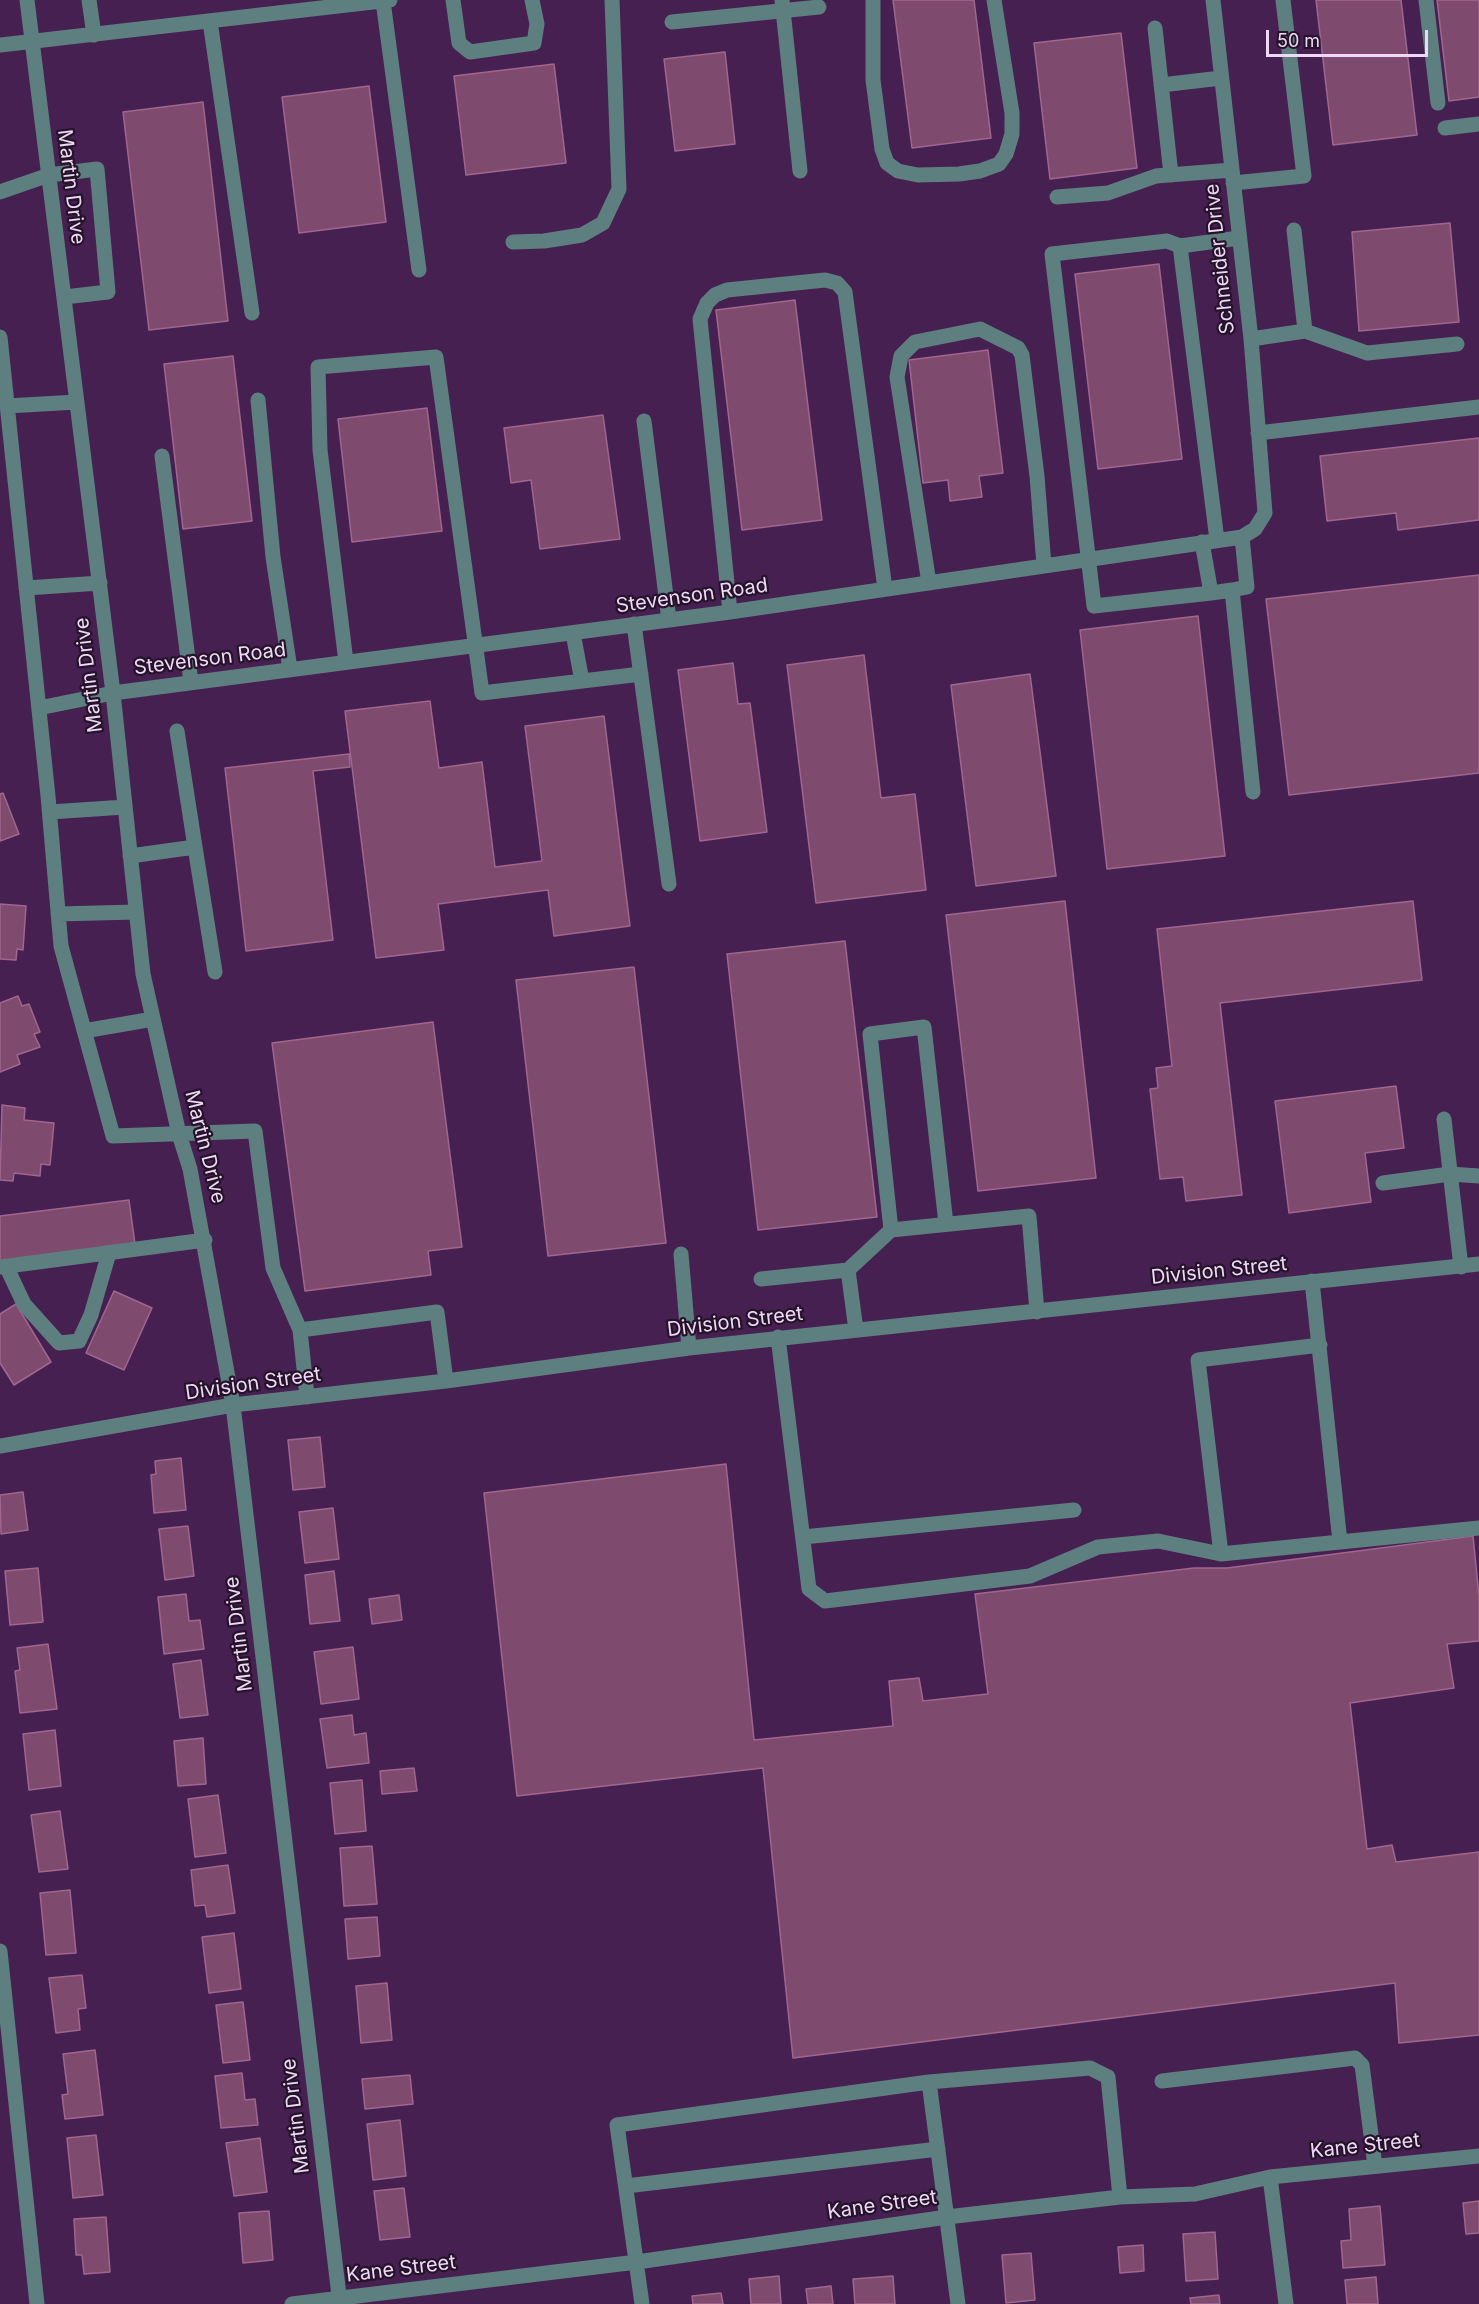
<!DOCTYPE html>
<html>
<head>
<meta charset="utf-8">
<style>
	body { margin:0 }
	#map { position:relative; width:1479px; height:2304px; overflow:hidden; background:#462051; font-family:Inter,sans-serif }
	canvas { display:block }
	.scale { position:absolute; left:1266px; top:30px; width:162px; height:27px; box-sizing:border-box; border:3px solid #eed8f5; border-top:0; padding-left:8px; font-size:18px; line-height:21px; white-space:nowrap; color:#eed8f5; -webkit-text-stroke:4px #241329; paint-order:stroke }
</style>
</head>
<body>
<div id="map">
<canvas width="1479" height="2304"></canvas>
<div class="scale">50 m</div>
</div>
<script>
const context = document.querySelector('canvas').getContext('2d');
context.lineJoin = 'round';
function paint(path, color) { context.fillStyle = color; context.fill(path, 'evenodd'); }
const poly = rows => new Path2D(rows.map(r => 'M' + r).join(''));
function stroke(path, color, width, dash) { context.strokeStyle = color; context.lineWidth = width; context.lineCap = dash ? 'butt' : 'round'; context.setLineDash(dash || []); context.stroke(path); }
function drawText(font, color, halo, rows, align = 'center') {
  context.font = font + ' Inter,sans-serif'; context.lineWidth = 4.5; context.setLineDash([]); context.textBaseline = 'middle'; context.strokeStyle = halo; context.fillStyle = color; for (const [text, x, y, turn = 0] of rows) {
    context.save(); context.translate(x, y); context.rotate((+turn || 0) * Math.PI / 180); context.textAlign = isNaN(turn) ? turn : align; if (halo) context.strokeText(text, 0, 0); context.fillText(text, 0, 0); context.restore();
  }
}
const building = poly([
	[893,0,974,0,991,138,912,148,893,0],
	[1316,0,1401,0,1417,135,1333,145,1316,0],
	[1437,0,1479,0,1479,97,1449,101,1437,0],
	[1121,33,1137,168,1050,179,1034,43,1121,33],
	[725,52,735,144,675,151,664,59,725,52],
	[554,64,566,163,466,175,454,76,554,64],
	[369,86,386,222,299,233,282,97,369,86],
	[203,102,228,321,149,330,123,112,203,102],
	[1450,223,1459,322,1359,331,1352,232,1450,223],
	[1159,264,1182,459,1098,469,1075,274,1159,264],
	[795,300,822,520,742,530,716,310,795,300],
	[988,350,1003,473,979,476,982,497,950,501,948,480,923,483,909,360,988,350],
	[233,356,252,521,183,529,164,364,233,356],
	[427,408,442,531,352,542,338,419,427,408],
	[603,415,620,539,540,549,531,480,511,483,504,428,603,415],
	[1479,438,1479,520,1398,530,1396,513,1327,521,1320,456,1479,438],
	[1479,575,1479,773,1289,795,1266,599,1479,575],
	[1198,616,1225,856,1107,869,1080,630,1198,616],
	[864,655,881,798,915,794,926,890,816,903,787,665,864,655],
	[733,663,738,704,750,703,767,832,700,841,678,670,733,663],
	[1030,674,1056,876,976,886,951,685,1030,674],
	[430,701,439,768,482,762,495,867,542,861,525,726,604,716,630,926,554,936,548,890,438,904,444,950,376,958,345,711,430,701],
	[349,754,350,767,313,771,333,940,246,951,225,768,349,754],
	[3,793,19,834,0,841,0,794,3,793],
	[1065,901,1096,1178,978,1191,946,915,1065,901],
	[1413,901,1422,980,1220,1003,1242,1195,1186,1201,1183,1177,1160,1179,1150,1089,1158,1088,1156,1068,1172,1066,1157,929,1413,901],
	[0,904,26,906,23,950,17,949,16,960,0,959,0,904],
	[845,941,877,1217,758,1230,727,954,845,941],
	[634,967,666,1243,548,1256,516,980,634,967],
	[18,996,22,1006,29,1004,40,1032,34,1034,40,1047,17,1055,20,1064,0,1072,0,1003,18,996],
	[433,1022,462,1247,428,1251,431,1275,305,1291,272,1043,433,1022],
	[1396,1086,1404,1148,1365,1153,1371,1202,1289,1213,1275,1101,1396,1086],
	[2,1105,25,1108,24,1120,54,1123,50,1165,41,1164,40,1176,14,1173,13,1181,0,1180,2,1105],
	[129,1200,135,1244,0,1261,0,1216,129,1200],
	[114,1291,152,1308,124,1370,86,1353,114,1291],
	[16,1304,51,1362,14,1385,0,1363,0,1314,16,1304],
	[320,1437,325,1487,293,1490,288,1440,320,1437],
	[181,1458,186,1510,154,1513,151,1475,156,1474,155,1461,181,1458],
	[726,1464,754,1740,893,1726,889,1681,919,1678,923,1701,988,1694,975,1594,1194,1568,1227,1568,1473,1536,1479,1596,1479,1641,1447,1644,1454,1688,1350,1703,1367,1849,1392,1845,1396,1862,1479,1852,1479,2035,1399,2043,1395,1983,793,2058,763,1768,517,1796,484,1493,726,1464],
	[23,1492,28,1530,1,1534,0,1495,23,1492],
	[333,1508,339,1559,305,1563,299,1512,333,1508],
	[188,1526,194,1576,165,1580,159,1529,188,1526],
	[38,1568,43,1622,10,1625,5,1571,38,1568],
	[334,1571,340,1621,310,1624,305,1575,334,1571],
	[186,1594,189,1621,200,1620,204,1649,164,1654,158,1597,186,1594],
	[399,1595,402,1620,372,1624,369,1599,399,1595],
	[48,1644,57,1709,20,1713,15,1671,20,1670,17,1648,48,1644],
	[353,1647,359,1699,321,1704,314,1652,353,1647],
	[201,1660,208,1715,180,1718,173,1664,201,1660],
	[352,1715,354,1735,366,1733,369,1763,327,1768,320,1719,352,1715],
	[55,1730,61,1786,29,1790,23,1734,55,1730],
	[203,1738,206,1784,178,1786,174,1741,203,1738],
	[414,1768,417,1791,382,1794,380,1771,414,1768],
	[362,1780,366,1831,335,1834,330,1783,362,1780],
	[218,1795,226,1853,195,1857,188,1799,218,1795],
	[60,1811,68,1869,39,1872,31,1815,60,1811],
	[372,1846,377,1904,344,1906,340,1848,372,1846],
	[228,1865,235,1913,207,1917,205,1905,195,1906,191,1870,228,1865],
	[70,1890,76,1953,46,1955,40,1893,70,1890],
	[377,1917,380,1956,348,1959,345,1919,377,1917],
	[234,1933,241,1989,209,1993,202,1937,234,1933],
	[82,1975,86,2008,78,2009,80,2030,56,2033,49,1978,82,1975],
	[387,1983,392,2040,361,2043,356,1986,387,1983],
	[243,2002,250,2060,223,2063,216,2005,243,2002],
	[95,2050,103,2115,65,2119,62,2095,68,2094,63,2054,95,2050],
	[242,2073,245,2100,255,2099,258,2125,221,2128,215,2076,242,2073],
	[410,2075,413,2104,365,2109,362,2079,410,2075],
	[400,2120,406,2176,373,2180,367,2124,400,2120],
	[96,2135,103,2195,73,2198,67,2138,96,2135],
	[260,2138,267,2192,234,2196,226,2143,260,2138],
	[404,2188,410,2237,380,2240,374,2191,404,2188],
	[1479,2201,1479,2233,1466,2234,1463,2203,1479,2201],
	[1380,2206,1385,2265,1343,2268,1341,2241,1351,2240,1349,2209,1380,2206],
	[269,2211,273,2260,243,2263,239,2213,269,2211],
	[106,2217,110,2272,84,2274,82,2255,76,2255,74,2219,106,2217],
	[1215,2232,1218,2279,1186,2281,1183,2234,1215,2232],
	[1143,2245,1144,2271,1120,2273,1118,2247,1143,2245],
	[1031,2253,1035,2300,1006,2303,1002,2255,1031,2253],
	[779,2276,781,2304,751,2304,749,2279,779,2276],
	[893,2276,895,2304,855,2304,853,2279,893,2276],
	[1376,2277,1378,2304,1347,2304,1345,2280,1376,2277],
	[831,2286,833,2304,808,2304,806,2289,831,2286],
	[721,2293,723,2304,693,2304,692,2296,721,2293],
	[1219,2295,1220,2304,1191,2304,1190,2298,1219,2295]
]);
const minor = poly([
	[27,0,113,693,143,974,179,1134,190,1169,233,1405,340,2304],
	[89,0,94,35],
	[453,0,459,43,470,52,534,43,537,24,532,0],
	[782,0,800,171],
	[873,0,873,80,882,149,887,163,898,171,918,175,959,174,980,171,999,164,1006,154,1012,134,1012,113,994,0],
	[1426,0,1438,103],
	[383,1,419,270],
	[210,21,252,313],
	[672,22,819,7],
	[1155,28,1171,175],
	[0,45,390,0],
	[1161,85,1221,78],
	[1445,128,1479,124],
	[1233,183,1304,176,1283,0],
	[0,192,49,175,97,169,108,292,64,297],
	[1057,197,1108,193,1156,176,1232,170],
	[1294,230,1305,331],
	[513,242,544,241,582,235,603,223,619,189,612,0],
	[1180,246,1167,241,1052,254,1094,606,1211,593],
	[0,337,48,796,61,946,113,1136,255,1131,273,1268,300,1330],
	[1251,339,1305,331,1367,353,1457,344],
	[258,400,273,557,290,669],
	[7,406,77,402],
	[644,421,669,620],
	[1258,433,1479,407],
	[162,456,191,682],
	[1242,537,1247,587,1232,590,1253,792],
	[1217,540,1180,246,1239,238],
	[1202,542,1211,593,1232,590],
	[929,583,897,377,901,356,915,342,980,329,1018,348,1022,355,1037,476,1044,566],
	[26,588,100,583],
	[730,612,700,319,707,303,715,295,727,290,825,280,837,283,845,292,885,589],
	[634,624,669,884],
	[573,633,582,681],
	[346,662,320,450,318,367,436,357,482,693,641,674],
	[39,708,113,693,730,612,1242,537,1255,529,1265,513,1251,339,1213,0],
	[50,812,125,807],
	[195,847,215,972],
	[130,856,195,847,177,731],
	[58,914,136,912],
	[84,1031,153,1019],
	[1444,1119,1461,1267],
	[1383,1183,1450,1174,1479,1176],
	[891,1230,1029,1216,1037,1312],
	[681,1254,689,1348],
	[6,1266,24,1304,59,1343,79,1341,91,1315,109,1253],
	[0,1267,205,1240],
	[848,1270,891,1230,870,1034,924,1027,946,1224],
	[761,1279,848,1270,856,1330],
	[1312,1281,1340,1542,1479,1528],
	[778,1337,809,1589,825,1601,1030,1576,1098,1547,1158,1541,1221,1554,1340,1542],
	[307,1397,300,1330,437,1312,446,1381],
	[0,1446,233,1405,446,1381,689,1348,1479,1264],
	[803,1537,1074,1510],
	[1221,1554,1198,1360,1320,1345],
	[0,1951,37,2304],
	[1162,2081,1355,2058,1362,2065,1375,2166],
	[929,2082,958,2304],
	[1270,2177,1286,2304],
	[626,2186,938,2149],
	[292,2304,637,2262,947,2217,1120,2197,1195,2194,1270,2177,1479,2156],
	[642,2304,617,2125,929,2082,1090,2068,1108,2077,1120,2197]
]);
const streetNames = [
	["Martin Drive",71,187,83],
	["Schneider Drive",1220,259,-96],
	["Stevenson Road",692,596,-8],
	["Stevenson Road",210,659,-7],
	["Martin Drive",89,675,-97],
	["Martin Drive",205,1147,76],
	["Division Street",1219,1271,-6],
	["Division Street",735,1322,-7],
	["Division Street",253,1384,-8],
	["Martin Drive",239,1634,-97],
	["Martin Drive",296,2116,-97],
	["Kane Street",1365,2146,-6],
	["Kane Street",882,2205,-8],
	["Kane Street",401,2269,-7]
];
paint(building, '#7e4b6f');
stroke(building, '#a0668f', 1.5);
stroke(minor, '#5d7f80', 15);
drawText('20px', '#eed8f5', '#241329', streetNames);
</script>
</body>
</html>
